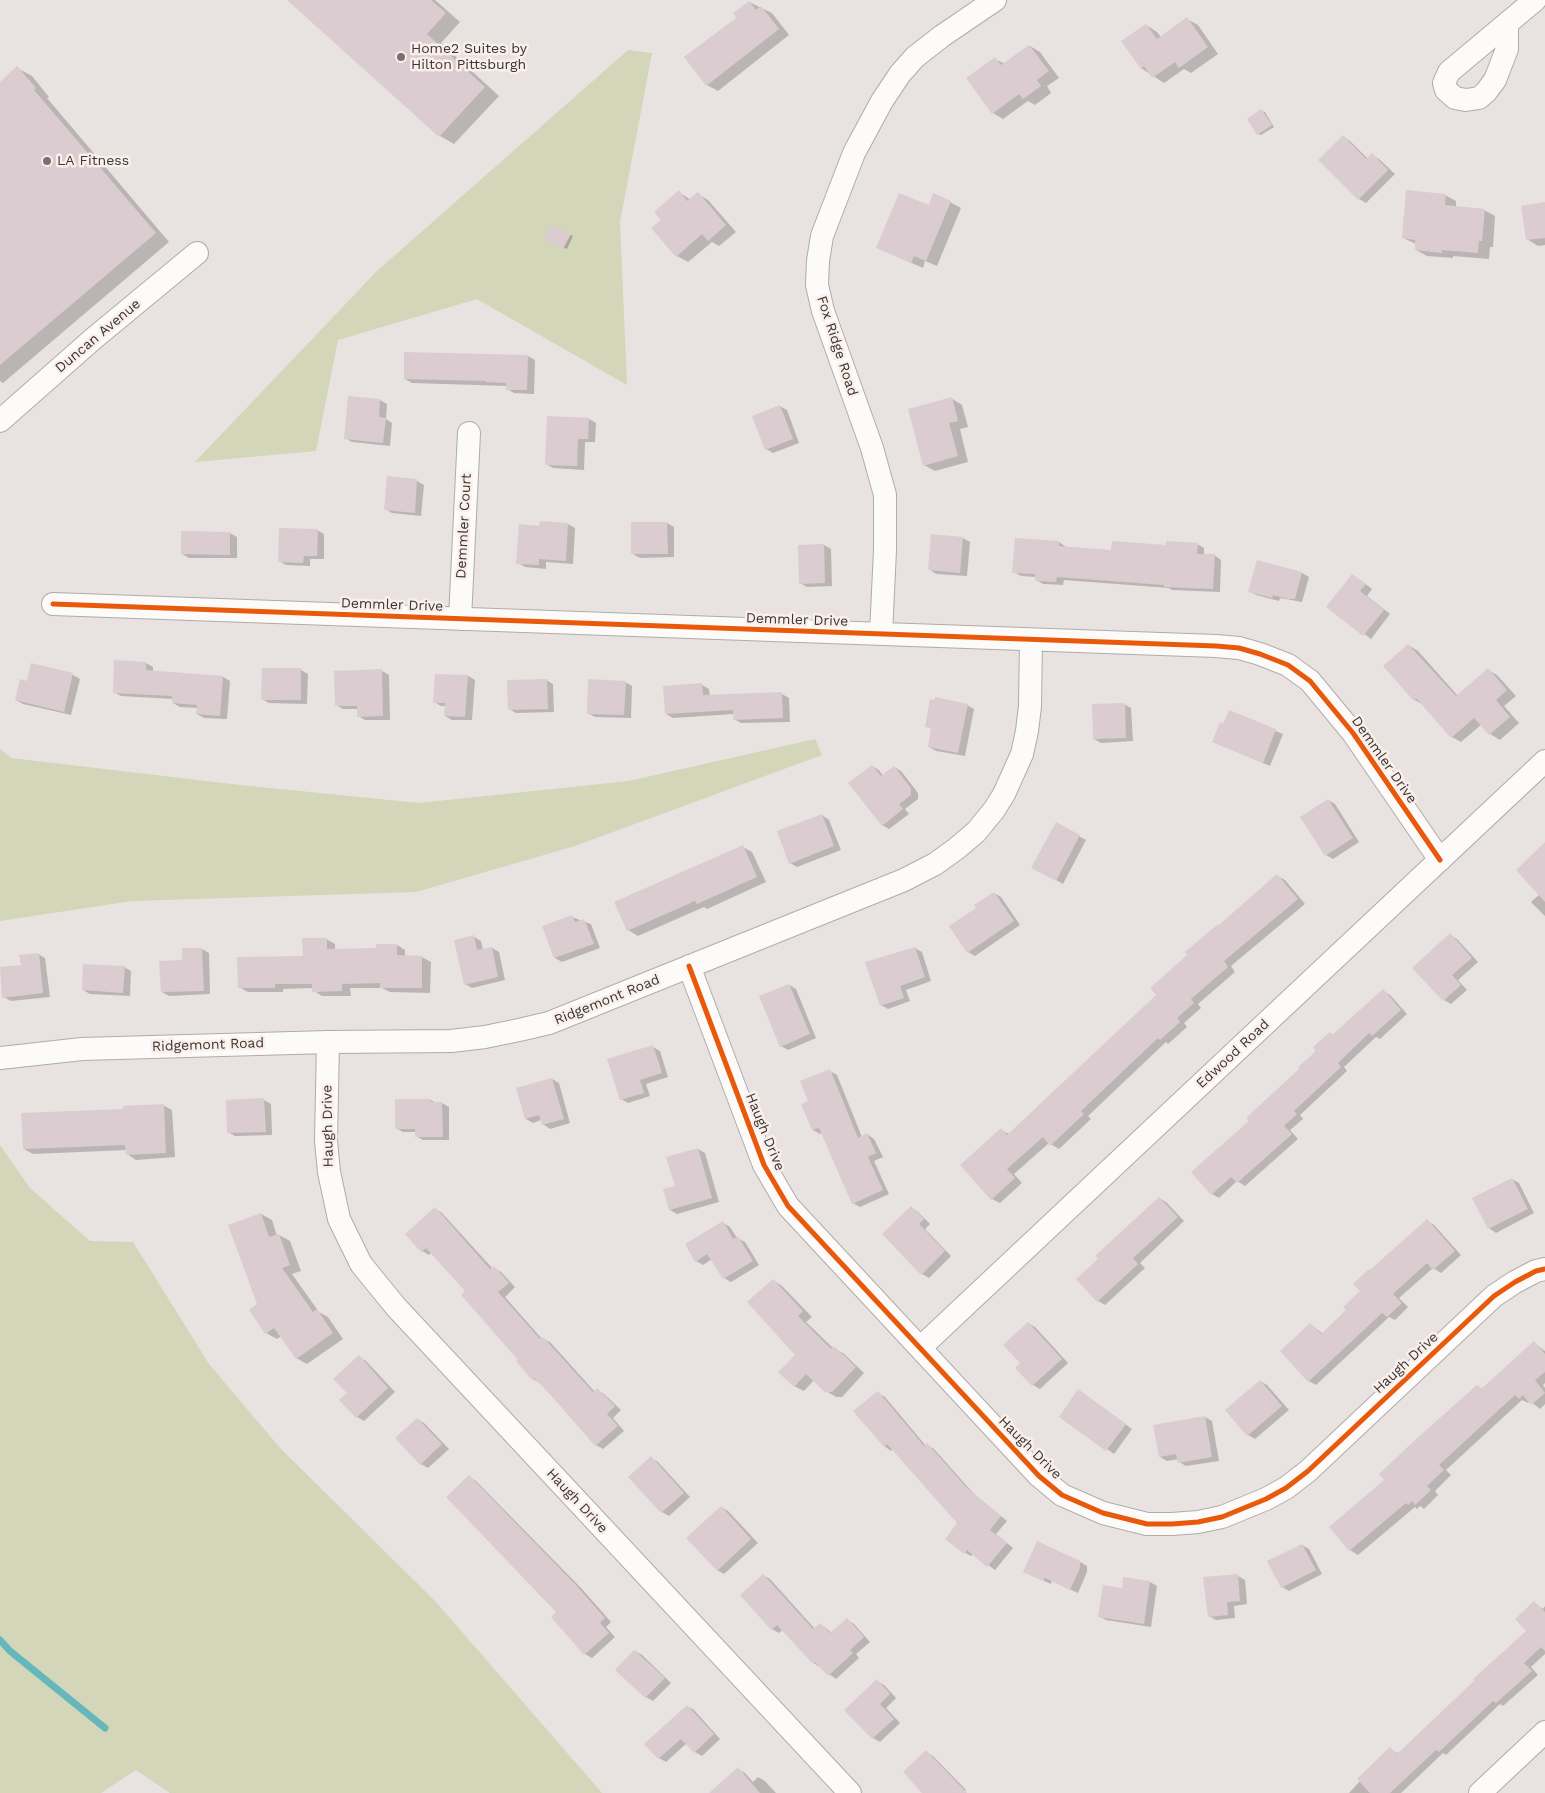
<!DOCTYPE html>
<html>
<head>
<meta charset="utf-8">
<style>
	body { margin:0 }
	canvas { display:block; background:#e8e2e0 }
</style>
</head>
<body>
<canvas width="1545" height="1793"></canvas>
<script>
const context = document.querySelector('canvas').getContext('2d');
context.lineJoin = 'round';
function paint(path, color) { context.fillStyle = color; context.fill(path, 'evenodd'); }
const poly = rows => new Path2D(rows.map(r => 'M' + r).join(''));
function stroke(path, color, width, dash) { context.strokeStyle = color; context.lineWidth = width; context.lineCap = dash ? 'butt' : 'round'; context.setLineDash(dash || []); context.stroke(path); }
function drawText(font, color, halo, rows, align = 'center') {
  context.font = font + ' "Work Sans",sans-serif'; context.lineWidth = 5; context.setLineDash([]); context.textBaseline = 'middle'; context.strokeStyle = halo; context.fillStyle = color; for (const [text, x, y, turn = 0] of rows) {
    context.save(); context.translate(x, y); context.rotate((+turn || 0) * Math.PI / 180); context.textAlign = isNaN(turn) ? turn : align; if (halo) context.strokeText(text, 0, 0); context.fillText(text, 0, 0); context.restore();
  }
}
const green = poly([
	[628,50,652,53,620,222,627,385,477,299,338,340,316,451,195,462,377,271],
	[815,739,822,755,575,846,416,892,132,901,0,921,0,749,11,758,240,785,419,803,629,781],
	[0,1145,30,1188,90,1241,133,1242,209,1364,281,1449,436,1602,602,1793,170,1793,136,1770,101,1793,0,1793]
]);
const shadow = poly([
	[289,0,435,0,460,22,441,43,499,96,454,144,440,136],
	[749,2,772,13,789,35,718,91,707,85,738,18],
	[1187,19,1198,25,1218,54,1191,73,1184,69,1164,83,1141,68,1146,25,1157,32,1161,37],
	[1030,46,1040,52,1059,78,1047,86,1051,93,1035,105,1028,101,1003,119,993,113,995,59,1005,64],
	[17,68,32,76,49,97,47,98,169,242,3,383,0,381,0,83],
	[1261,111,1265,112,1274,127,1261,135,1258,134],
	[1343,137,1350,141,1368,159,1372,155,1379,159,1395,174,1366,203,1359,199],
	[679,192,691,200,698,194,708,200,736,232,719,246,712,242,688,262,677,256,663,220],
	[1445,195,1456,201,1456,207,1484,210,1495,216,1493,247,1490,247,1489,259,1453,256,1453,258,1427,256,1416,250,1416,244,1403,238],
	[950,202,961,208,937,266,925,261,923,268,878,248,930,206],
	[1545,204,1545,245,1538,246,1527,239],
	[552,225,573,236,567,249,545,239],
	[528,356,535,360,534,394,514,393,507,389,508,386,412,383,405,379],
	[349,397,380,400,387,404,386,419,392,423,390,446,352,442,345,438],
	[951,398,962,405,968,427,960,429,968,462,935,471,924,465],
	[780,406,787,410,799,443,773,453,766,449],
	[589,419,596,423,595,442,585,442,584,470,553,468,546,464],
	[388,478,417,481,424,485,421,516,392,513,385,509],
	[541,522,568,524,575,528,573,564,546,562,546,569,525,567,518,563,541,527],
	[667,523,674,527,674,557,640,558,633,554],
	[317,530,324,534,324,559,310,559,310,566,286,565,279,561],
	[230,533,237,537,237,558,189,558,182,554],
	[933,535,963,538,970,542,967,576,936,574,929,569],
	[1016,539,1059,542,1066,547,1112,551,1197,544,1204,548,1204,555,1214,555,1221,560,1220,592,1172,590,1169,588,1064,580,1063,585,1043,584,1036,580,1036,577,1021,576,1014,572],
	[824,545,831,549,832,586,807,587,800,583],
	[1257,561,1302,573,1309,577,1302,602,1280,598,1279,601,1256,595,1250,591],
	[1359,579,1372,589,1367,596,1390,614,1371,639,1328,607],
	[1408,645,1418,651,1458,696,1488,670,1497,675,1516,696,1504,706,1519,723,1500,740,1490,734,1482,724,1461,742,1452,737,1423,705,1415,700],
	[146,663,153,667,153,672,223,677,230,681,227,719,204,718,197,714,198,708,180,707,173,703,173,699,121,696,114,692],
	[32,665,73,675,80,679,71,715,23,704,16,700,28,682],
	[301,670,308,674,307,704,269,703,262,699],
	[382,671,389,675,390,720,365,720,358,716,358,709,343,709,336,705],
	[468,676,475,680,472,720,452,720,445,716,446,706,441,706,434,702],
	[546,680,553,684,554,712,516,713,509,709],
	[625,682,632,686,631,718,595,717,588,713],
	[702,685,709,689,710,696,782,694,789,698,790,722,741,723,734,719,734,714,673,718,666,714],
	[936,701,967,705,974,709,965,756,936,751,929,747,932,729,926,726],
	[1124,704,1131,708,1133,741,1101,743,1094,739],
	[1229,712,1283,734,1270,766,1213,742,1224,725],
	[872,766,879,770,883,776,894,767,901,771,918,793,918,799,905,809,909,814,889,829,882,825],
	[1328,800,1335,804,1359,842,1333,859,1326,855],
	[822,815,829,820,841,850,797,867,790,863],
	[1056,824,1086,840,1063,884,1033,867],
	[743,847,752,852,766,882,707,909,704,907,638,936,628,930],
	[1545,853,1545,916,1531,902,1540,894],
	[1277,876,1285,880,1305,904,1231,966,1235,972,1198,1004,1201,1008,1184,1023,1187,1027,1168,1044,1166,1042,1088,1116,1091,1119,1059,1149,1049,1143,1014,1174,1022,1183,1000,1203,992,1199,1001,1130,1009,1134,1158,995,1220,926],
	[994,893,1001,897,1020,925,975,956,968,952,950,927,977,908],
	[572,917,591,924,600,948,562,962,555,958],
	[1450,935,1457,939,1478,962,1458,980,1467,990,1451,1004,1444,1000,1414,968],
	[474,937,481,941,483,950,492,948,499,952,505,980,472,988,465,984],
	[326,939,335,944,335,950,377,949,397,945,405,950,405,957,422,957,431,962,430,993,390,992,382,988,350,988,351,996,322,996,314,991,313,988,283,989,283,992,248,992,239,987,304,957],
	[915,948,922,952,931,981,906,990,910,1001,888,1009,881,1005],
	[202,949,209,953,210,994,169,996,162,992],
	[38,954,45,958,50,997,11,1001,4,997,22,966],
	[124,967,131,971,130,996,90,994,83,990],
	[789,985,796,989,816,1038,788,1050,781,1046],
	[1383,991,1390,995,1407,1014,1380,1039,1376,1037,1344,1067,1347,1071,1300,1115,1303,1119,1290,1130,1298,1139,1245,1186,1237,1181,1219,1198,1212,1194,1250,1121,1301,1069,1330,1033,1333,1035],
	[653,1047,660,1051,668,1077,646,1084,650,1096,628,1103,621,1099],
	[830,1071,837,1075,862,1137,867,1134,874,1139,883,1157,874,1161,889,1194,860,1207,853,1203,822,1133,820,1134,813,1130,809,1102],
	[552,1079,559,1083,570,1123,550,1129,543,1124,541,1120,533,1123,526,1119],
	[264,1100,271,1104,272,1135,235,1136,228,1132],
	[431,1100,436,1103,442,1103,449,1107,449,1140,423,1140,416,1136,416,1132,403,1132,396,1128],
	[163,1105,172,1110,175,1157,136,1160,127,1154,127,1150,33,1154,24,1149,125,1110],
	[698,1149,705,1153,719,1202,677,1214,670,1210,676,1187],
	[1512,1179,1519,1183,1534,1213,1496,1233,1489,1228,1474,1199],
	[1159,1198,1166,1202,1184,1221,1140,1263,1145,1268,1105,1305,1098,1301,1078,1279],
	[911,1208,918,1212,930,1224,925,1229,951,1256,929,1278,922,1274],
	[435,1209,442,1213,493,1269,494,1268,501,1272,515,1287,505,1297,542,1339,550,1342,595,1392,597,1390,604,1394,621,1410,613,1418,624,1431,603,1449,596,1445,540,1383,533,1379,467,1291,432,1252,429,1255,422,1251],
	[261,1214,272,1220,277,1236,279,1235,290,1241,301,1271,292,1274,319,1312,328,1317,343,1339,307,1364,296,1358,282,1336,277,1339,266,1333,258,1304],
	[1427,1221,1434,1225,1461,1255,1441,1273,1433,1268,1399,1298,1408,1307,1395,1320,1389,1317,1316,1385,1309,1381,1310,1324,1323,1334,1348,1310,1362,1291,1370,1271],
	[723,1223,730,1227,737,1238,745,1242,759,1265,731,1282,724,1278,712,1259,703,1265,696,1261],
	[773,1280,782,1286,812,1317,806,1322,833,1348,843,1353,864,1373,842,1397,836,1397,826,1391,814,1380,804,1391,794,1386,796,1355],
	[1028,1323,1035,1327,1068,1363,1040,1389,1033,1385,1017,1368,1022,1363],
	[1534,1343,1545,1351,1545,1383,1543,1385,1545,1388,1545,1404,1540,1409,1530,1401,1528,1403,1522,1400,1446,1470,1451,1475,1435,1491,1438,1495,1424,1509,1420,1506,1417,1509,1415,1507,1358,1555,1350,1550,1331,1527,1386,1480,1477,1386,1482,1389],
	[359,1357,366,1361,395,1392,364,1421,357,1417,349,1393],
	[1260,1381,1267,1385,1289,1410,1255,1439,1248,1435],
	[878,1393,885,1397,926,1446,927,1445,934,1449,974,1494,1007,1521,996,1534,1013,1548,995,1570,973,1554,971,1556,964,1552,959,1523,893,1449,891,1451,884,1446],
	[1085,1395,1132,1429,1114,1454,1060,1416],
	[1205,1417,1212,1421,1219,1461,1186,1466,1179,1462,1179,1459,1167,1461,1160,1457],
	[417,1419,424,1423,449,1449,428,1468,421,1464,397,1439],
	[651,1458,658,1462,690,1497,669,1516,662,1512],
	[469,1477,476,1481,582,1589,611,1622,606,1627,615,1637,592,1658,585,1654],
	[721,1507,728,1511,758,1543,724,1574,717,1570],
	[1302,1545,1309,1549,1322,1574,1289,1591,1282,1587],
	[1080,1562,1087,1566,1087,1572,1078,1593,1052,1581,1051,1584,1031,1575],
	[763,1575,770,1579,815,1629,820,1624,832,1633,847,1620,854,1624,870,1642,856,1654,859,1658,836,1679,814,1663,783,1629,779,1633,772,1629],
	[1238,1576,1245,1580,1247,1604,1234,1606,1235,1618,1216,1620,1209,1616,1205,1579],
	[1124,1578,1150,1582,1157,1586,1151,1627,1106,1620,1099,1616,1123,1589],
	[1534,1603,1543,1609,1545,1606,1545,1654,1531,1667,1538,1675,1503,1706,1500,1704,1446,1755,1443,1753,1401,1793,1349,1793,1390,1749,1399,1754,1528,1631],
	[635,1651,642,1655,671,1683,653,1701,646,1697,617,1670],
	[877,1681,884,1685,896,1698,886,1708,900,1723,880,1742,873,1738,846,1710],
	[687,1706,694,1710,720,1739,702,1756,695,1752,687,1743,666,1762,659,1758,646,1744],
	[926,1752,933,1756,966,1790,963,1793,924,1793],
	[738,1769,745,1773,753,1782,758,1777,765,1781,776,1793,710,1793]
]);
const stream = poly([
	[0,1640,10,1651,105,1728]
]);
const building = poly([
	[287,0,431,0,446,13,427,34,485,87,439,137],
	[749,1,756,10,761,6,779,29,706,86,684,57,736,18,733,13],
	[1187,17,1208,47,1179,68,1175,62,1152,78,1144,66,1141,69,1121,41,1146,24,1157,39],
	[1029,45,1049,71,1037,80,1041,86,1023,99,1019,94,992,114,966,78,995,57,1001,65],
	[17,66,36,88,34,90,156,233,0,365,0,82],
	[1261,109,1272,125,1257,135,1247,119],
	[1343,135,1366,159,1372,153,1388,170,1358,200,1318,160],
	[679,190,687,201,698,192,726,225,708,241,702,234,676,257,651,228,661,220,654,212],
	[1406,190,1446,194,1445,205,1485,209,1482,241,1479,241,1478,253,1442,250,1442,253,1415,250,1415,240,1402,238],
	[899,193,929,205,933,193,951,201,926,261,914,256,911,263,876,248],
	[1545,202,1545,238,1526,240,1521,206],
	[551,224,571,234,563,249,544,239],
	[404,352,528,355,527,390,506,390,506,383,486,382,486,381,404,379],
	[348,396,380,399,379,417,386,418,383,443,344,439],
	[952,397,958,421,949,423,958,456,923,466,908,409],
	[780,405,793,439,765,450,752,416],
	[547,416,589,418,588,439,578,439,577,466,545,465],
	[387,476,417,479,415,513,384,510],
	[540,521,568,523,566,561,539,559,539,565,516,564,519,524,539,526],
	[631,522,667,522,668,554,631,554],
	[279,528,318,529,317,556,304,556,303,563,278,562],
	[181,531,230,532,230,555,181,554],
	[931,534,963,537,960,573,928,570],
	[1015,538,1059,541,1059,546,1111,550,1112,541,1166,545,1166,541,1198,543,1197,554,1215,554,1213,589,1164,587,1164,585,1057,577,1056,582,1035,581,1035,574,1012,573],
	[824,544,825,583,799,584,798,545],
	[1257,560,1302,572,1295,599,1288,599,1273,595,1272,598,1248,592],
	[1352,574,1366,584,1360,591,1384,610,1363,636,1326,607],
	[1408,644,1456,696,1488,668,1507,690,1496,700,1510,717,1489,735,1474,718,1451,738,1416,698,1414,701,1383,666],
	[114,660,146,662,146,670,223,676,220,716,196,714,197,705,172,703,172,696,113,693],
	[31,663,73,673,64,712,15,700,20,679,27,681],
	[262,668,301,668,301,700,261,700],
	[382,669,383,716,357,717,357,706,335,706,334,671],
	[435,674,468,675,465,717,444,716,445,703,433,703],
	[547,679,548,709,508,710,507,680],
	[588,679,626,681,624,715,587,714],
	[702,683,703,695,782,692,783,718,733,720,733,710,665,714,663,686],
	[935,697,968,704,958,753,928,747,931,728,925,727,930,699,935,700],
	[1125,703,1126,738,1093,739,1092,704],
	[1229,710,1276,729,1263,763,1212,742,1220,722,1223,724],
	[872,765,881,776,894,766,911,788,911,795,899,804,903,809,882,826,848,783],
	[1328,799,1353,838,1325,856,1300,817],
	[822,814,834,846,789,864,777,831],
	[1056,822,1080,835,1056,881,1031,868],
	[1545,842,1545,902,1516,870],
	[743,845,757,877,697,904,695,901,627,931,614,902],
	[1277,874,1298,899,1224,961,1228,967,1191,999,1194,1003,1177,1018,1180,1022,1160,1040,1158,1038,1081,1111,1084,1114,1050,1146,1043,1137,1007,1169,1015,1178,991,1200,960,1165,1001,1128,1007,1135,1156,995,1150,988,1187,955,1185,952,1218,924,1219,925],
	[994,892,1014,921,967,953,949,926,976,908,974,905],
	[572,915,575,922,584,919,594,944,554,958,542,926],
	[1450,933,1472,958,1452,975,1461,985,1443,1001,1412,968],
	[474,935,477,950,492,947,498,977,464,985,454,940],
	[302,938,327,938,327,949,376,948,376,944,397,944,397,955,422,956,422,988,380,988,380,983,342,984,342,991,312,992,312,984,275,984,275,988,238,988,237,957,303,956],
	[915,947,925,977,900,986,904,998,880,1006,865,962],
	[182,948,202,948,204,991,161,992,159,961,182,960],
	[39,953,43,993,2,998,0,967,21,965,19,955],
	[83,964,125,966,123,993,82,990],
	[789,984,810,1034,780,1047,759,996],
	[1383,989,1401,1010,1372,1036,1369,1033,1338,1063,1341,1067,1294,1111,1297,1114,1284,1126,1292,1134,1237,1183,1231,1177,1211,1195,1191,1172,1249,1121,1246,1118,1300,1068,1298,1067,1316,1051,1313,1047,1330,1032,1332,1035],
	[653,1045,662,1073,640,1080,644,1093,620,1100,607,1059],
	[830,1069,858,1138,867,1133,876,1153,868,1157,883,1190,852,1204,819,1128,812,1130,801,1104,808,1101,800,1081],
	[552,1078,564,1119,542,1125,539,1115,525,1119,516,1088],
	[264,1098,266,1132,227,1133,226,1100],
	[395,1099,431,1099,431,1102,442,1102,443,1137,415,1137,415,1129,395,1129],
	[164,1104,166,1153,126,1155,125,1145,23,1149,21,1113,123,1109,123,1106],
	[698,1148,712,1198,669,1210,663,1189,675,1186,666,1157],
	[1512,1178,1528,1209,1488,1229,1472,1198],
	[1159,1197,1178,1217,1133,1258,1138,1264,1097,1302,1076,1279,1098,1259,1095,1256],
	[911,1206,924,1219,919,1224,945,1251,921,1275,882,1234],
	[435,1207,490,1269,494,1266,509,1283,498,1292,540,1339,543,1337,593,1392,597,1388,615,1406,607,1414,618,1426,595,1446,550,1394,534,1378,532,1380,516,1361,518,1360,461,1295,465,1291,426,1248,421,1252,405,1234],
	[261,1213,269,1237,279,1234,290,1265,282,1268,313,1312,317,1309,333,1333,296,1359,274,1328,265,1334,249,1310,257,1304,228,1225],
	[1427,1219,1455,1251,1433,1270,1427,1263,1393,1294,1402,1303,1387,1317,1382,1313,1308,1382,1280,1351,1310,1323,1321,1334,1346,1310,1343,1307,1360,1291,1353,1284,1369,1269,1370,1270],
	[723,1221,733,1239,738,1236,753,1261,723,1279,707,1254,695,1262,685,1244],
	[773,1279,803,1311,798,1316,831,1349,834,1346,856,1367,832,1392,825,1392,806,1374,794,1387,778,1372,795,1355,747,1302],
	[1028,1322,1062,1359,1032,1386,1015,1368,1020,1363,1003,1345],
	[1534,1341,1545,1354,1545,1372,1535,1380,1545,1393,1531,1405,1523,1395,1519,1399,1515,1395,1439,1465,1444,1470,1427,1486,1431,1490,1415,1505,1412,1501,1408,1505,1406,1503,1349,1551,1329,1527,1384,1480,1379,1474,1415,1440,1477,1385,1481,1389],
	[359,1355,388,1388,356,1418,339,1400,347,1393,333,1379],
	[1260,1380,1282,1406,1247,1436,1225,1410],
	[1078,1389,1126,1424,1106,1451,1059,1417],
	[878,1391,924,1446,927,1443,967,1488,1001,1516,990,1530,1007,1543,987,1567,967,1550,964,1554,945,1539,957,1523,887,1444,884,1447,853,1411],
	[1205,1416,1212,1457,1178,1463,1176,1454,1159,1457,1153,1425],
	[417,1418,442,1444,420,1465,395,1438],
	[651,1456,684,1493,661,1513,628,1477],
	[469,1475,575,1584,605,1618,600,1623,609,1633,584,1655,551,1617,556,1612,446,1497],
	[721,1506,751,1539,717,1571,686,1538],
	[1037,1541,1080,1561,1080,1568,1070,1590,1045,1578,1043,1581,1023,1572],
	[1302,1544,1316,1570,1281,1588,1267,1561],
	[763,1574,813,1629,820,1623,830,1633,847,1618,864,1637,850,1650,853,1653,828,1676,815,1662,813,1664,777,1625,771,1630,740,1595],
	[1238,1574,1240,1601,1227,1602,1228,1615,1208,1617,1203,1577],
	[1123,1577,1150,1581,1144,1624,1098,1617,1103,1585,1122,1588],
	[1534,1601,1545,1612,1545,1651,1541,1647,1524,1663,1532,1671,1496,1703,1493,1701,1439,1752,1436,1750,1390,1793,1370,1793,1357,1779,1390,1747,1397,1754,1475,1680,1473,1679,1526,1631,1515,1619],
	[634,1650,665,1678,645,1698,615,1670],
	[877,1679,890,1694,880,1704,894,1719,872,1739,844,1710],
	[687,1705,714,1734,694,1753,681,1739,658,1759,644,1744],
	[926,1750,967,1793,922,1793,903,1772],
	[738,1767,760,1793,709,1793]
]);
const street = poly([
	[1507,24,1507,49,1495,80,1486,92,1479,98,1466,100,1455,98,1446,90,1444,83,1449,72,1535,0],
	[0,421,93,339,197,253],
	[53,604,1216,646,1239,648,1260,654,1288,665,1310,681,1353,733,1440,860],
	[460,619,469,433],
	[881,634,885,550,885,495,872,448,823,311,817,285,818,261,822,236,854,153,882,101,900,74,915,57,942,36,995,0],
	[689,966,764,1165,788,1206,1039,1476,1062,1495,1103,1513,1147,1524,1172,1524,1198,1522,1222,1517,1266,1499,1286,1488,1308,1471,1494,1296,1515,1282,1536,1271,1545,1269],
	[328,1042,326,1141,329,1172,339,1219,361,1264,396,1307,850,1793],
	[0,1058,82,1049,328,1042,451,1041,485,1037,519,1030,549,1023,904,880,935,864,956,849,976,832,994,810,1004,794,1022,754,1027,731,1030,706,1031,640],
	[920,1348,1545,761],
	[1480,1793,1545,1732]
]);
const cycleway = poly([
	[53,604,1216,646,1239,648,1260,654,1288,665,1310,681,1353,733,1440,860],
	[689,966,764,1165,788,1206,1039,1476,1062,1495,1103,1513,1147,1524,1172,1524,1198,1522,1222,1517,1266,1499,1286,1488,1308,1471,1494,1296,1515,1282,1536,1271,1545,1269]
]);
const markers = [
	[401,57,5,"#767270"],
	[47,161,5,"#767270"]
];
const poiNames = [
	["Home2 Suites by",411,49],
	["Hilton Pittsburgh",411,65],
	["LA Fitness",57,161]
];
const streetNames = [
	["Duncan Avenue",98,336,-40],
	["Fox Ridge Road",837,346,72],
	["Demmler Court",464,526,-87],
	["Demmler Drive",392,605,2],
	["Demmler Drive",797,620,2],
	["Demmler Drive",1384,760,55],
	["Ridgemont Road",607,1000,-22],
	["Ridgemont Road",208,1045,-2],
	["Edwood Road",1233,1054,-43],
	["Haugh Drive",328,1126,-91],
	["Haugh Drive",765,1132,68],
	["Haugh Drive",1406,1363,-43],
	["Haugh Drive",1030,1448,45],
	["Haugh Drive",577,1501,47]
];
paint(green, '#d3d6b8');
paint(shadow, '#0003');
stroke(stream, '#66b7bc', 7);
paint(building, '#dbccd1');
stroke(street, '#b0acaa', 24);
stroke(street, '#fcfbfa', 22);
stroke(cycleway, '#e8590c', 5);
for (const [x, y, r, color] of markers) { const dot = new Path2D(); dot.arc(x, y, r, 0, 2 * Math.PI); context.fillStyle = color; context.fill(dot); stroke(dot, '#faefea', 2); }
drawText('14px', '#393533', '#faefea', poiNames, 'left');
drawText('14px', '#393533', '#faefea', streetNames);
</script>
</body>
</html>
